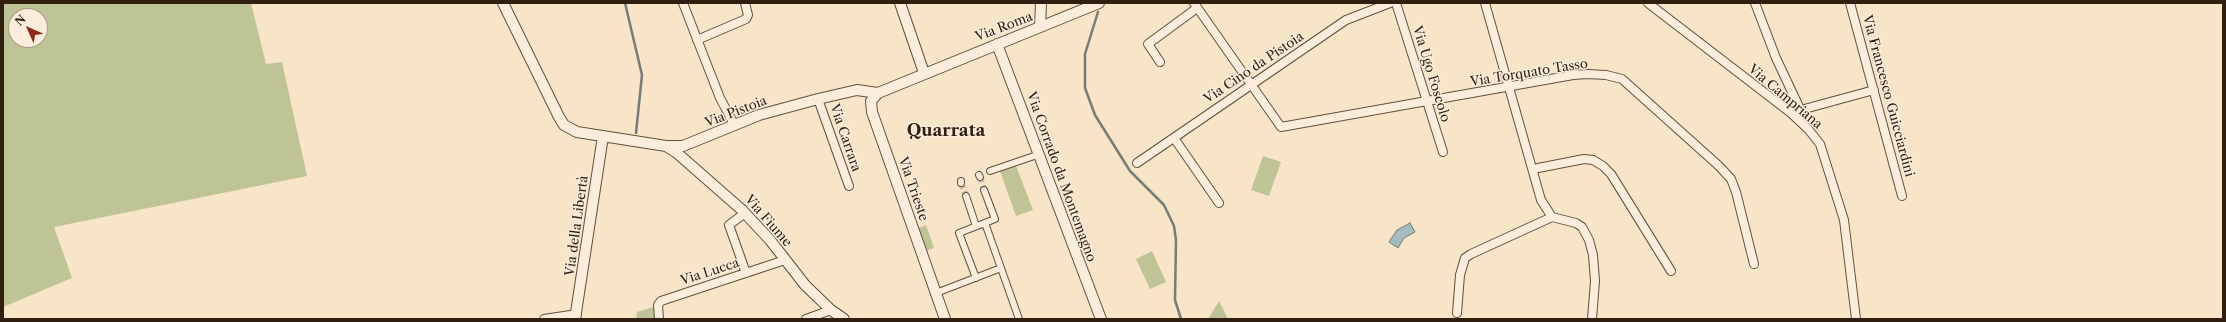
<!DOCTYPE html>
<html>
<head>
<meta charset="utf-8">
<style>
	body { margin:0 }
	#map { position:relative; width:2226px; height:322px; overflow:hidden; background:#f8e4c7; font-family:"Libre Caslon Text",serif }
	canvas { display:block }
	.frame { position:absolute; inset:0; border:4px solid #301e0f; pointer-events:none }
	.north { position:absolute; left:8px; top:8px; width:40px; height:40px; box-sizing:border-box; background:#faeddb; border:1px solid #a99a89; border-radius:50%; rotate:315deg; font-size:11px; font-weight:700; line-height:16px; text-align:center; color:#301e0f }
	.north::after { content:''; display:block; margin:auto; width:14px; height:18px; background:#8f2418; clip-path:polygon(50% 0,100% 100%,50% 72%,0 100%) }
</style>
</head>
<body>
<div id="map">
<canvas width="2226" height="322"></canvas>
<div class="frame"></div>
<div class="north">N</div>
</div>
<script>
const context = document.querySelector('canvas').getContext('2d');
context.lineJoin = 'round';
function paint(path, color) { context.fillStyle = color; context.fill(path, 'evenodd'); }
const poly = rows => new Path2D(rows.map(r => 'M' + r).join(''));
function stroke(path, color, width, dash) { context.strokeStyle = color; context.lineWidth = width; context.lineCap = dash ? 'butt' : 'round'; context.setLineDash(dash || []); context.stroke(path); }
function drawText(font, color, halo, rows, align = 'center') {
  context.font = font + ' "Libre Caslon Text",serif'; context.lineWidth = 3; context.setLineDash([]); context.textBaseline = 'middle'; context.strokeStyle = halo; context.fillStyle = color; for (const [text, x, y, turn = 0] of rows) {
    context.save(); context.translate(x, y); context.rotate((+turn || 0) * Math.PI / 180); context.textAlign = isNaN(turn) ? turn : align; if (halo) context.strokeText(text, 0, 0); context.fillText(text, 0, 0); context.restore();
  }
}
const green = poly([
	[3,3,251,3,266,64,282,62,307,176,54,227,72,278,3,307],
	[16,16,40,16,40,40,16,40],
	[1263,156,1281,162,1269,196,1251,190],
	[1016,166,1033,210,1016,216,1000,171],
	[926,225,934,248,926,251,918,228],
	[1152,251,1166,282,1150,289,1136,259],
	[1219,301,1228,319,1208,319],
	[654,307,655,319,636,319,637,312]
]);
const water = poly([
	[1410,223,1415,232,1404,238,1398,248,1389,242,1397,230,1410,223]
]);
const stream = poly([
	[625,3,642,75,636,133],
	[1098,12,1085,54,1085,88,1095,115,1130,171,1164,205,1174,226,1176,240,1175,300,1181,319]
]);
const pedestrianTunnel = poly([
	[980,177,984,190],
	[961,183,966,196]
]);
const pedestrian = poly([
	[990,171,1040,154],
	[979,175,980,177],
	[961,181,961,183],
	[966,196,976,226],
	[985,223,1019,319],
	[976,278,959,233,995,219,984,190],
	[936,293,1001,268]
]);
const minor = poly([
	[683,3,720,98,734,124],
	[1194,3,1281,127,1573,75,1588,74,1606,75,1622,79,1719,166,1731,179,1736,192,1754,264],
	[1396,3,1443,152],
	[1485,3,1541,200,1552,217],
	[1648,3,1791,113,1808,129,1820,144,1844,220,1856,319],
	[1755,3,1776,58,1800,109],
	[1850,3,1902,196],
	[697,40,746,19,748,15,745,3],
	[1160,62,1148,44,1197,8],
	[818,99,849,186],
	[1797,111,1874,90],
	[1174,138,1219,203],
	[1137,163,1346,20,1390,3],
	[1533,169,1584,159,1593,160,1603,166,1611,174,1671,271],
	[745,213,729,225,746,273],
	[1457,313,1460,275,1465,258,1471,254,1552,217,1576,223,1582,227,1589,240,1593,255,1595,281,1592,319],
	[544,319,577,314],
	[659,319,658,305,661,301,785,260],
	[806,319,831,310]
]);
const tertiary = poly([
	[503,3,559,117,564,125,577,132,666,146,683,146,759,115,818,99,857,90,878,93],
	[900,3,924,73],
	[1040,27,1041,3],
	[997,44,1101,319],
	[666,146,677,153,742,210,770,240,805,285,831,310,844,319],
	[575,319,603,136],
	[945,319,872,112,871,101,878,93,1099,3]
]);
const streetNames = [
	["Via Roma",1004,27,-21],
	["Via Cino da Pistoia",1254,68,-34],
	["Via Torquato Tasso",1529,73,-9],
	["Via Ugo Foscolo",1431,74,73],
	["Via Francesco Guicciardini",1888,96,75],
	["Via Campriana",1785,97,40],
	["Via Pistoia",736,112,-21],
	["Via Carrara",845,138,71],
	["Via Corrado da Montemagno",1061,177,70],
	["Via Trieste",913,189,71],
	["Via Fiume",768,221,49],
	["Via della Libertà",577,226,-82],
	["Via Lucca",710,272,-18]
];
const districtNames = [
	["Quarrata",946,131]
];
paint(green, '#bec495');
paint(water, '#a2bcbf');
stroke(water, '#747d79', 1);
stroke(stream, '#747d79', 2.5);
stroke(pedestrianTunnel, '#d0bca2', 6, [6, 3]);
stroke(pedestrian, '#62503d', 8);
stroke(minor, '#62503d', 10);
stroke(tertiary, '#62503d', 12);
stroke(pedestrian, '#faeddb', 6);
stroke(minor, '#faeddb', 8);
stroke(tertiary, '#faeddb', 10);
drawText('13px', '#301e0f', '#faeddb', streetNames);
drawText('bold 17px', '#301e0f', '#faeddb', districtNames);
</script>
</body>
</html>
